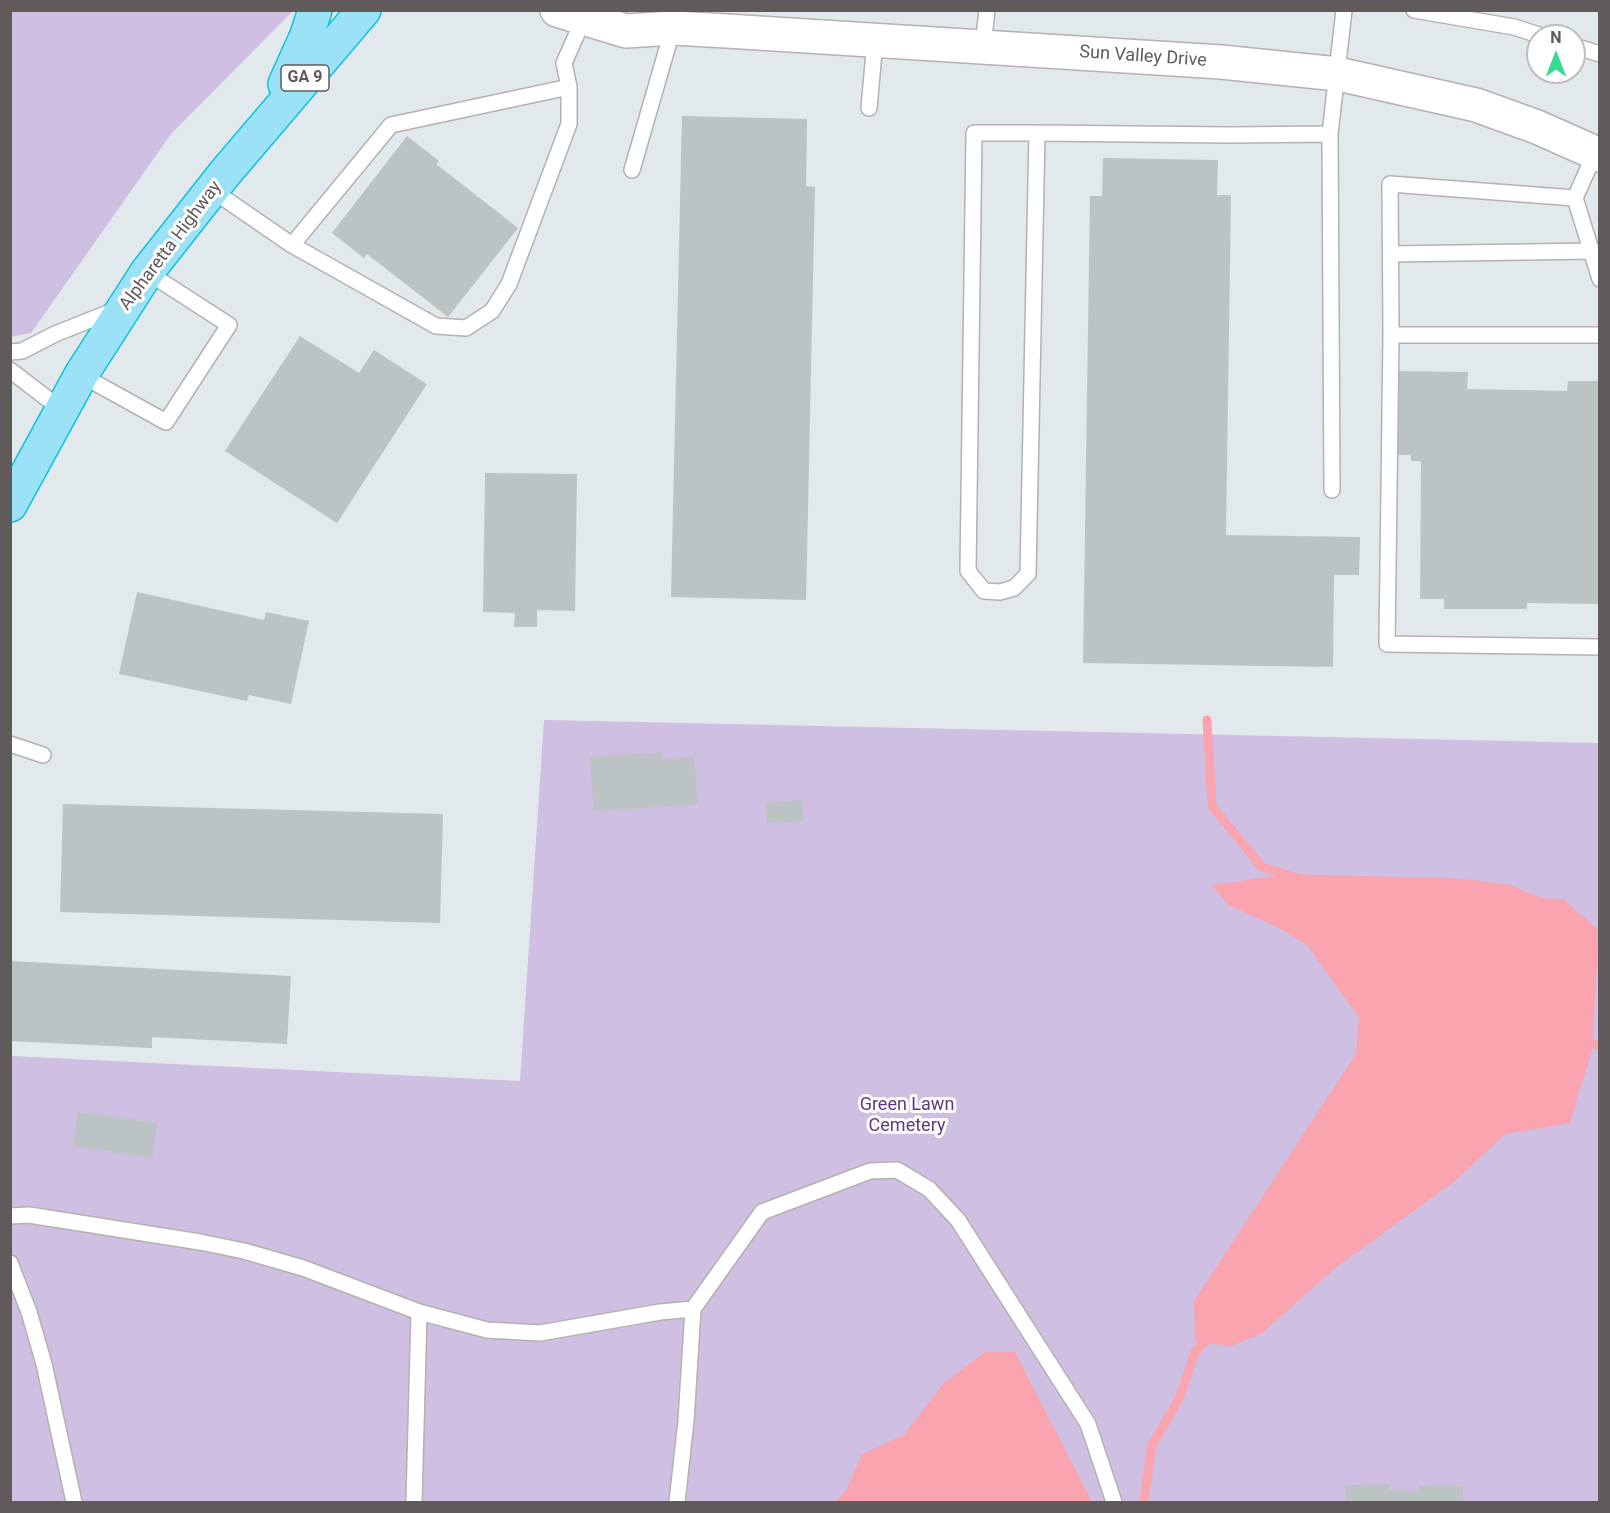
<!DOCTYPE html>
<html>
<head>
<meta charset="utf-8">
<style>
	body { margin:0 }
	#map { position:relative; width:1610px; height:1513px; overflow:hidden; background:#e1e9ec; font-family:Roboto,sans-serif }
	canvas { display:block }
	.frame { position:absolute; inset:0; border:12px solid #615a5a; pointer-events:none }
	.north { position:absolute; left:1526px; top:24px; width:60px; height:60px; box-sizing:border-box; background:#fff; border:2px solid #c0bdbd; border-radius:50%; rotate:0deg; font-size:16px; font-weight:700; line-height:24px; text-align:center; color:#615a5a }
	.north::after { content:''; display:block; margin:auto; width:21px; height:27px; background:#37dd8f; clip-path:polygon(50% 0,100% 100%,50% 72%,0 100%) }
</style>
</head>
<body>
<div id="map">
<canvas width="1610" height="1513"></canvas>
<div class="frame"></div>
<div class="north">N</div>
</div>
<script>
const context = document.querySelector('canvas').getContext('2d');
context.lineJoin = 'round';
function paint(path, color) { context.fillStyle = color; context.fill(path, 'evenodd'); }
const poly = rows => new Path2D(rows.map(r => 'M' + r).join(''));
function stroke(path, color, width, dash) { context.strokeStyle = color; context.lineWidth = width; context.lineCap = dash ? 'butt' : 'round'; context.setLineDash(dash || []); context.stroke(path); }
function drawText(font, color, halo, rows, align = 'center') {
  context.font = font + ' Roboto,sans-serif'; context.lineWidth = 6; context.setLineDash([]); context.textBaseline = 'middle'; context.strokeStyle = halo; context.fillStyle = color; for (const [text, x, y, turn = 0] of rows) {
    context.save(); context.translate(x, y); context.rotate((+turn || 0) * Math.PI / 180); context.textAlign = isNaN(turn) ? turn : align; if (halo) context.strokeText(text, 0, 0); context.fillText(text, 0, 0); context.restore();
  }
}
const green = poly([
	[11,10,293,11,171,134,31,333,11,337],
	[544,720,1599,743,1599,1502,11,1502,10,1056,520,1081]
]);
const water = poly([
	[1290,874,1466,879,1511,885,1541,898,1563,899,1599,931,1592,1050,1570,1123,1505,1134,1455,1181,1334,1269,1261,1334,1232,1346,1195,1342,1194,1301,1356,1054,1359,1018,1308,946,1279,928,1228,905,1212,885],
	[985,1352,1015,1352,1092,1502,835,1502,846,1491,862,1454,904,1435,943,1384]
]);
const stream = poly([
	[1207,720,1212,806,1262,867,1298,878],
	[1582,1041,1600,1046],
	[1144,1502,1152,1445,1179,1399,1195,1352,1211,1336]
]);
const building = poly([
	[682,116,807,119,806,186,815,187,806,600,671,597],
	[407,136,439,161,436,164,518,228,448,317,367,254,364,258,332,233],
	[1103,158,1218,160,1217,195,1231,195,1226,535,1360,537,1359,575,1334,575,1333,667,1083,663,1090,196,1102,196],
	[300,336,359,373,374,350,427,384,337,523,225,451],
	[1392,371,1468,372,1467,389,1567,391,1568,381,1600,381,1600,604,1527,603,1527,609,1444,609,1444,599,1420,599,1421,461,1411,461,1411,455,1391,455],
	[485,473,577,474,575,611,537,610,537,627,514,627,515,613,483,612],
	[137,592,264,620,266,612,309,621,291,704,249,695,247,701,119,674],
	[662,752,663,760,694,757,698,804,594,811,590,757],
	[802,800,803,821,767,823,766,802],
	[63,804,443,814,440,923,60,912],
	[10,961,291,976,287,1044,152,1037,152,1048,10,1041],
	[78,1112,157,1123,152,1158,73,1146],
	[1389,1484,1389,1490,1419,1492,1419,1485,1463,1486,1463,1502,1345,1502,1346,1485]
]);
const service = poly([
	[1414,10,1514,27,1542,36],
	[1574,46,1600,54],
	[983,47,987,10],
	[869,108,875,41],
	[1037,133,1028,574,1014,588,1000,592,984,591,968,571,974,133,1037,133,1229,135,1330,134],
	[1595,153,1575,198,1600,279],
	[632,170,673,28],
	[212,190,292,245,436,326,466,328,492,311,509,284,569,124,569,87,564,63,583,20],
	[1575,198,1390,184,1391,335,1600,335],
	[292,245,391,125,569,87],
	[1391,254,1593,251],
	[1391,335,1387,644,1600,647],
	[10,352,22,351,55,334,118,309],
	[10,370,62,410],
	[81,375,166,422,229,325,147,272],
	[1332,490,1330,134,1344,10],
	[10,744,43,755],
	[10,1216,29,1215,200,1242,244,1251,303,1268,419,1312,414,1502],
	[10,1263,29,1312,44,1364,74,1502],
	[419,1312,487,1330,540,1333,660,1312,693,1309],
	[677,1502,686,1421,693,1309,762,1212,870,1171,897,1170,929,1189,958,1220,1088,1424,1114,1502]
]);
const tertiary = poly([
	[557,10,626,31,673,28,727,31,1221,62,1338,74,1476,105,1537,127,1600,155]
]);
const trunk = poly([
	[285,84,307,35,315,10],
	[10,505,81,375,147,272,225,173,364,10]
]);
const shields = [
	[305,78,48]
];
const shieldNames = [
	["GA 9",305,78]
];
const streetNames = [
	["Sun Valley Drive",1143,57,4],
	["Alpharetta Highway",171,246,-53]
];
const parkNames = [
	["Green Lawn",907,1105],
	["Cemetery",907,1126]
];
paint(green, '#cfbfe2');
paint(water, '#f9a4ae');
stroke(stream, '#f9a4ae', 9);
paint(building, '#bcc3c4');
stroke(service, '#b6b0af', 18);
stroke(tertiary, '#b6b0af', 36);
stroke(trunk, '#0fc1de', 36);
stroke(service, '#fff', 15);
stroke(tertiary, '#fff', 33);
stroke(trunk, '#9ce2f7', 33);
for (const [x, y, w] of shields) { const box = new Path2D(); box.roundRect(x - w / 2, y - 13, w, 26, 4.5); context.fillStyle = '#fff'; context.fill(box); stroke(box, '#615a5a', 1.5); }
drawText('bold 16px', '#615a5a', null, shieldNames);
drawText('18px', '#615a5a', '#fff', streetNames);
drawText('18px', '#5d3a80', '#fff', parkNames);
</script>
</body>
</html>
